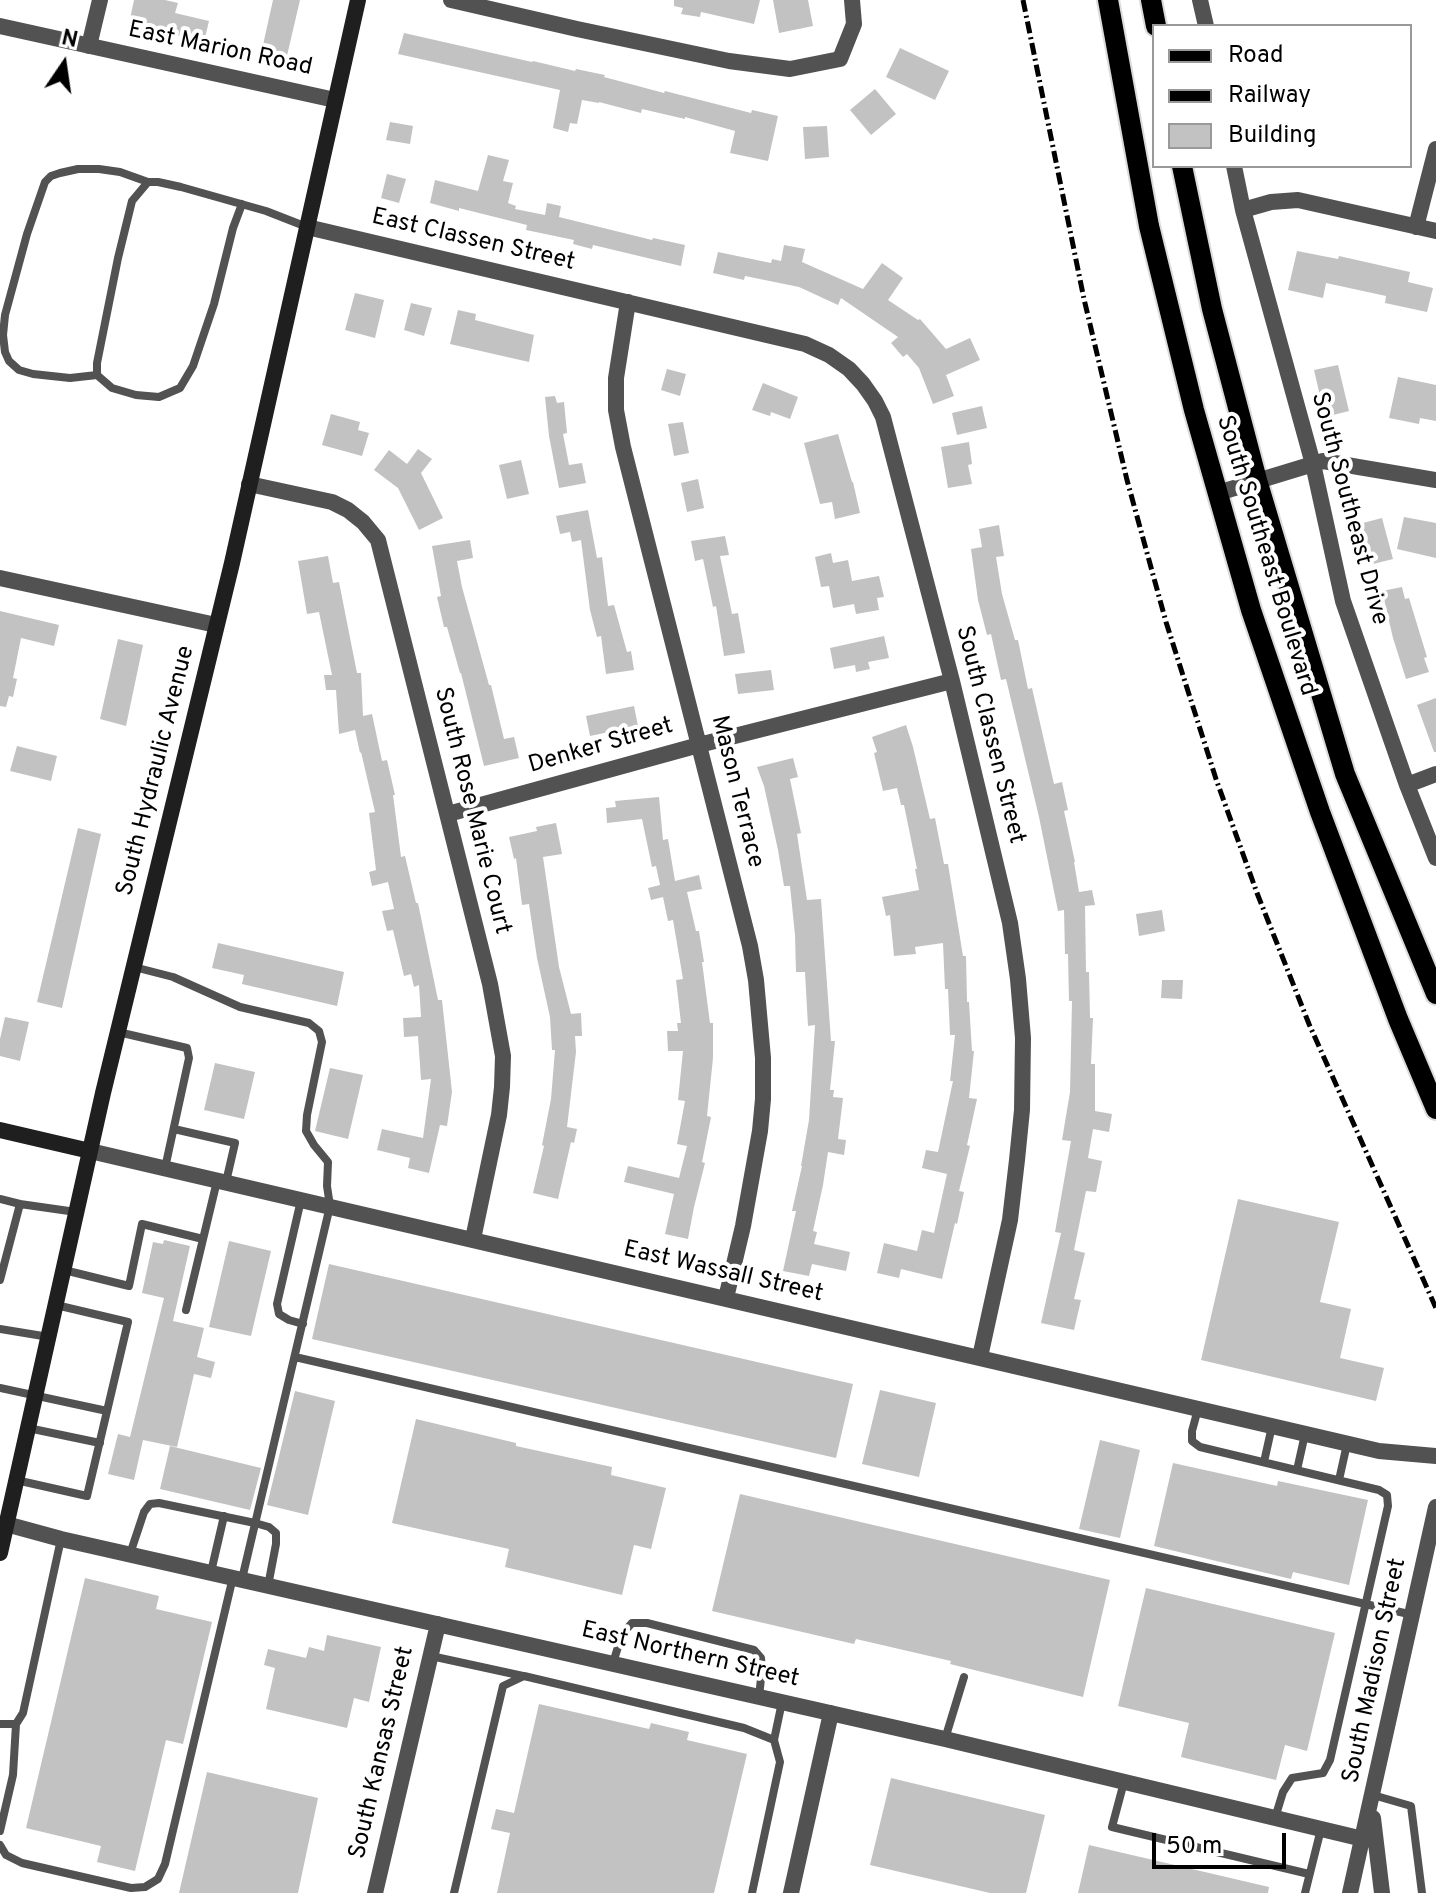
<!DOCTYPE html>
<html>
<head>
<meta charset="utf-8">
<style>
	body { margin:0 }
	#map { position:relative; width:1436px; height:1893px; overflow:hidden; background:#fff; font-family:Overpass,sans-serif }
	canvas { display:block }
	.legend { position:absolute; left:1152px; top:24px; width:260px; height:144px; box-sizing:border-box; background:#fff; border:2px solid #999; margin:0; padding:10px 14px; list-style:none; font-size:24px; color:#000 }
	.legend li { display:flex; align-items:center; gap:16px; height:40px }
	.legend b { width:40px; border:2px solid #999 }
	.north { position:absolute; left:24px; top:24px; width:80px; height:80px; -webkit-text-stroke:6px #fff; paint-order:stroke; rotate:13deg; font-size:22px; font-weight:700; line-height:32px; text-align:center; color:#000 }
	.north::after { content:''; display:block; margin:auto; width:28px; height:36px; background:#000; clip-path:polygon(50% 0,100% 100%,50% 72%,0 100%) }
	.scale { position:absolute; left:1152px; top:1833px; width:134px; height:36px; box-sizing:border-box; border:4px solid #000; border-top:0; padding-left:10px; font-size:24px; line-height:28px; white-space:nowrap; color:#000; -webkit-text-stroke:6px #fff; paint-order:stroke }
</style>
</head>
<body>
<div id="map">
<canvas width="1436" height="1893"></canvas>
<ul class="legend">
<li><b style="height:10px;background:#000"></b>Road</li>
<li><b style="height:10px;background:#000"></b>Railway</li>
<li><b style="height:22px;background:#c2c2c2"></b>Building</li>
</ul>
<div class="north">N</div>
<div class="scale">50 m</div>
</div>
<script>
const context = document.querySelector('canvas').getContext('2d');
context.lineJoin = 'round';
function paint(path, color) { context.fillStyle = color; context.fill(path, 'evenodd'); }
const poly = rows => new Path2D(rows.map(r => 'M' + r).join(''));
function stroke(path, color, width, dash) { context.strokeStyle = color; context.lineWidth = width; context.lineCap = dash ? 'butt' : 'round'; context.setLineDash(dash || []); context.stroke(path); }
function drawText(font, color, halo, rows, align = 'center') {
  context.font = font + ' Overpass,sans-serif'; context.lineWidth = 8; context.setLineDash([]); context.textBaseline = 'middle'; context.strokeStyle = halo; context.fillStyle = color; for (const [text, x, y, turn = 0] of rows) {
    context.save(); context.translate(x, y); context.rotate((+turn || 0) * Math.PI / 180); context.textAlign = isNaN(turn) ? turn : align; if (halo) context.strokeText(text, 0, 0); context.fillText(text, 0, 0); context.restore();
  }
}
const building = poly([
	[134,0,165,0,178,3,175,13,209,21,204,42,129,24],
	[273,0,300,0,286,60,261,54],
	[674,0,760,0,754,24,701,12,700,17,681,14,683,8,674,6],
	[773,0,808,0,813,26,779,33],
	[404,33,532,62,533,61,575,71,576,69,605,75,604,77,664,93,665,91,751,113,752,110,778,116,768,161,730,153,735,131,685,117,685,119,642,109,641,113,599,102,599,103,582,100,577,124,570,123,568,132,553,128,560,90,398,54],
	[900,48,949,71,935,100,886,77],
	[875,89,896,114,871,135,850,110],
	[390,122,413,126,410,144,386,140],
	[827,126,829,157,805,159,803,127],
	[488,155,509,160,503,181,513,183,508,203,516,206,515,209,545,215,547,203,561,206,559,217,652,240,653,238,685,245,681,266,593,245,592,249,573,244,574,240,526,230,527,225,459,208,459,211,430,203,435,180,478,191],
	[387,174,406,179,399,203,381,198],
	[784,245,805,249,802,262,863,289,882,263,903,278,888,300,918,320,920,319,946,349,970,338,980,360,946,375,954,396,933,404,919,368,907,354,903,357,891,343,898,337,841,298,838,305,799,287,745,276,744,280,713,273,718,252,771,263,772,259,781,261],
	[1297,251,1338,259,1339,256,1410,272,1408,282,1433,288,1427,312,1385,303,1386,296,1326,283,1323,298,1288,290],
	[355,293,384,300,375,338,345,330],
	[411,303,432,308,424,336,404,330],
	[458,310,476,314,475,320,534,335,529,362,450,344],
	[1338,365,1349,411,1325,417,1314,370],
	[667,369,686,374,680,396,661,390],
	[1398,377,1436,385,1436,421,1420,418,1419,424,1389,418],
	[763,383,798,397,790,419,771,412,770,416,752,410],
	[555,396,557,403,564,402,567,433,563,434,569,465,582,463,586,483,559,488,549,436,545,397],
	[982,406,987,428,957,435,952,413],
	[331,414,360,422,358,430,369,433,362,456,322,445],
	[683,422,689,453,674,456,668,424],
	[838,434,852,482,853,482,860,513,835,519,832,502,820,504,804,443],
	[969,442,972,464,968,465,972,484,948,488,941,447],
	[418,449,432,459,421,473,443,518,419,530,398,488,374,470,389,450,407,464],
	[521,460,529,494,507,499,499,465],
	[698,479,704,508,687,512,681,483],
	[588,510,597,558,602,557,608,606,614,605,627,652,631,651,634,670,606,674,601,636,597,637,590,610,581,540,572,542,570,532,560,534,556,516],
	[1404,517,1436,523,1436,558,1397,549],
	[1382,518,1393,559,1369,565,1359,524],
	[999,525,1004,556,996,557,1002,594,1015,640,1018,640,1028,689,1032,688,1054,784,1062,782,1068,810,1064,811,1075,862,1074,862,1079,892,1092,890,1095,905,1085,906,1086,972,1089,972,1090,1018,1093,1018,1091,1064,1095,1064,1095,1111,1112,1114,1109,1132,1093,1129,1088,1158,1102,1161,1096,1192,1086,1191,1074,1250,1085,1253,1074,1299,1081,1300,1074,1330,1041,1323,1061,1233,1055,1232,1071,1141,1062,1140,1070,1092,1072,1001,1069,1001,1068,954,1065,954,1064,910,1058,911,1039,817,1006,679,1001,680,991,634,987,635,978,600,971,549,982,547,979,529],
	[725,536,729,555,720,556,732,614,738,613,745,653,724,656,716,606,713,607,703,559,695,561,691,541],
	[470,540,473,558,457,561,462,587,489,685,491,685,504,739,514,737,519,758,484,766,461,673,460,673,447,627,444,627,437,597,441,596,432,546],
	[831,553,833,563,848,560,852,581,879,576,884,597,877,598,879,610,856,614,854,604,833,608,829,586,821,587,815,557],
	[328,556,333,583,339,582,357,673,361,673,363,716,372,714,382,761,387,760,395,795,393,795,401,857,405,856,416,903,418,903,438,1000,442,1000,452,1092,447,1126,440,1125,429,1173,408,1168,410,1158,377,1150,382,1129,423,1138,431,1079,421,1080,418,1036,404,1037,403,1018,421,1017,419,985,414,987,411,974,404,976,393,930,387,931,382,911,394,909,388,882,372,886,369,872,376,870,369,813,375,812,361,752,360,753,355,730,339,734,336,690,326,690,324,675,332,675,319,612,307,614,298,561],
	[1402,587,1405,599,1409,598,1427,657,1424,658,1429,672,1406,679,1393,638,1382,591],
	[0,611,59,625,54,646,21,638,13,678,17,679,13,697,9,696,6,707,0,706],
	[884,636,889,658,868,662,870,669,856,672,855,665,834,669,830,648],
	[118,639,143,645,126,726,100,719],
	[771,670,774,690,738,694,735,674],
	[1436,698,1436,752,1434,752,1417,705],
	[634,706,638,726,590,736,586,716],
	[906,725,913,747,930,819,935,818,944,864,948,864,963,956,966,956,967,1002,969,1002,972,1051,974,1051,969,1098,977,1099,967,1145,970,1146,959,1191,964,1192,957,1224,955,1223,942,1279,901,1269,899,1278,877,1273,884,1243,917,1251,922,1230,934,1233,947,1174,922,1168,926,1150,938,1152,953,1081,950,1081,955,1035,950,1035,948,989,945,989,943,943,915,947,916,954,894,956,890,915,886,916,882,897,919,890,915,869,917,869,904,805,901,805,897,788,883,791,874,753,877,752,872,737],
	[17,746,57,756,51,781,10,771],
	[793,758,798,777,790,779,801,833,797,834,807,900,821,899,831,1041,835,1041,830,1090,834,1090,833,1097,843,1098,838,1139,846,1140,844,1155,828,1152,823,1185,813,1231,817,1232,814,1244,850,1252,846,1271,812,1264,809,1276,783,1271,796,1211,792,1211,802,1166,801,1166,809,1120,815,1025,808,1026,805,972,796,972,795,935,790,886,784,886,778,850,764,786,757,767],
	[659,797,663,840,668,839,675,881,699,875,702,889,687,892,696,931,699,931,704,962,702,962,710,1023,713,1023,713,1058,707,1116,711,1117,702,1162,705,1163,694,1207,688,1239,665,1234,674,1194,624,1182,628,1166,679,1178,687,1146,677,1144,685,1101,678,1100,683,1051,668,1051,667,1031,678,1031,677,1023,681,1023,676,980,683,979,673,920,668,921,663,897,651,900,648,888,660,885,656,866,652,867,642,819,607,823,606,808,616,807,615,801],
	[556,823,562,854,543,857,559,967,571,1014,581,1013,582,1036,575,1036,576,1052,567,1127,577,1129,574,1143,571,1142,558,1199,533,1193,544,1146,542,1145,551,1099,555,1050,552,1050,550,1017,537,958,529,904,522,905,516,858,514,859,509,837,537,831,536,827],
	[78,828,101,834,62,1008,37,1002],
	[1162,910,1165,931,1139,936,1136,914],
	[218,943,344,972,337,1006,242,984,244,975,212,968],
	[1162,980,1183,980,1182,999,1161,998],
	[5,1017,29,1022,20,1061,0,1056,0,1039],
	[215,1063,255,1072,244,1119,204,1110],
	[330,1068,363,1075,348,1139,315,1131],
	[1238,1199,1339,1222,1320,1302,1351,1309,1340,1358,1384,1368,1376,1401,1201,1360],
	[164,1240,190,1246,173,1321,204,1328,197,1357,215,1362,211,1378,194,1374,177,1447,143,1440,134,1480,108,1474,118,1434,130,1437,164,1298,142,1293,153,1242,163,1244],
	[229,1241,271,1251,251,1336,209,1327],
	[329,1264,853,1384,836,1458,312,1339],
	[880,1390,936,1403,919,1477,862,1464],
	[295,1391,335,1401,308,1515,267,1505],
	[416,1419,516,1443,516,1446,612,1467,611,1475,666,1488,651,1549,634,1545,622,1595,505,1567,509,1549,392,1523],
	[1100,1440,1140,1450,1120,1538,1079,1529],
	[170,1446,261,1468,250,1510,160,1489],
	[1173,1463,1277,1486,1278,1481,1368,1500,1349,1585,1293,1572,1291,1579,1154,1546],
	[740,1494,1110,1580,1083,1697,950,1664,951,1661,856,1639,854,1644,712,1611],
	[85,1578,159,1596,156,1609,212,1622,183,1744,166,1740,135,1871,97,1862,101,1846,26,1828],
	[1146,1588,1335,1633,1307,1751,1285,1745,1276,1780,1181,1757,1189,1723,1118,1706],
	[327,1635,381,1647,369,1702,354,1698,347,1728,266,1709,275,1668,264,1665,268,1649,306,1658,309,1647,324,1651],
	[539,1704,649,1729,651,1723,689,1732,687,1740,747,1754,714,1893,497,1893,510,1833,491,1829,496,1809,514,1813],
	[207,1772,318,1798,298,1893,179,1893],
	[891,1778,1045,1815,1026,1893,990,1893,870,1865],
	[1089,1845,1269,1887,1268,1893,1078,1893]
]);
const lane = poly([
	[242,204,233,228,214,304,193,366,180,388,159,397,136,395,112,388,97,375,97,363,118,258,132,201,148,182,158,182,181,187,266,211,307,227],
	[97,375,70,378,33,374,19,370,9,361,5,352,3,335,5,315,27,234,45,182,51,176,60,173,78,169,99,169,120,172,148,182],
	[134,967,173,977,240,1007,309,1023,319,1031,322,1042,307,1115,306,1131,314,1145,328,1162,327,1186,330,1206,242,1579],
	[118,1032,187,1048,189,1058,165,1168],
	[174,1129,235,1143,226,1182],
	[0,1199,20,1204],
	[301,1200,277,1304,279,1314,289,1320,303,1324],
	[64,1270,129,1286,142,1224,203,1239],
	[0,1280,20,1204,76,1212],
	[186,1310,217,1181],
	[0,1329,49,1337],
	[295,1357,1413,1615],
	[0,1388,107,1411],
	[1198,1409,1192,1431,1192,1441,1200,1447,1379,1490,1387,1495,1388,1506,1330,1760,1323,1773,1292,1778,1283,1792,1275,1818],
	[28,1428,100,1443],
	[1264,1462,1272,1426],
	[1297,1470,1305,1434],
	[16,1480,87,1496,128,1322,56,1305],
	[1339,1480,1347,1444],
	[130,1554,144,1512,150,1504,159,1503,255,1523,269,1527,276,1533,276,1544,268,1586],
	[211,1572,224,1516],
	[431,1656,523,1676],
	[613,1663,622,1634,632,1623,647,1623,754,1650,761,1658,762,1669,759,1697],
	[0,1724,16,1724,23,1713,61,1539],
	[945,1739,964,1677],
	[1124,1782,1112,1827,1309,1874],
	[1373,1795,1411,1806,1422,1893],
	[0,1831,13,1775,16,1724],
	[0,1845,6,1855,22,1863,131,1888,145,1887,158,1879,165,1864,233,1577],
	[454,1893,503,1686,524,1676,744,1728,774,1740],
	[752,1893,780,1762,774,1740,782,1702],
	[1305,1893,1321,1829]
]);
const street = poly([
	[451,0,577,29,729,61,790,69,840,59,854,24,852,0],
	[1200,0,1206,26],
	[0,26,335,100],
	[89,46,100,0],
	[1234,166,1243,210,1313,464,1343,601,1407,785,1436,858],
	[1243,210,1271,202,1298,200,1436,231],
	[307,227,805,344,829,355,849,369,863,384,875,401,883,417,952,681,1010,923,1018,979,1023,1038,1022,1110,1017,1160,1010,1220,980,1357],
	[1416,227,1436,149],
	[628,302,616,378,616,410,623,447,750,946,756,980,763,1058,763,1099,760,1131,743,1226,726,1298],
	[249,484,332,502,348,510,363,522,378,540,490,984,503,1056,502,1087,499,1115,473,1239],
	[1218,493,1323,461,1436,480],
	[0,578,216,625],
	[1407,785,1436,774],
	[448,814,699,745,952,681],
	[90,1151,1379,1451,1436,1456],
	[6,1524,61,1539,945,1739,1363,1839],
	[1373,1818,1382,1893],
	[375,1893,438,1624],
	[791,1893,831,1713],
	[1350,1893,1436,1507]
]);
const secondary = poly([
	[0,1130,90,1151],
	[0,1553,103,1093,232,563,358,0]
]);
const primary = poly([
	[1108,0,1149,226,1194,410,1251,610,1320,812,1398,1019,1436,1109],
	[1151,0,1156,26],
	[1182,166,1212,309,1257,480,1345,774,1436,994]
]);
const rail = poly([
	[1023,0,1084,299,1127,480,1166,622,1216,779,1257,893,1309,1024,1436,1308]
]);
const streetNames = [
	["East Marion Road",220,50,12],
	["East Classen Street",473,241,13],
	["South Southeast Drive",1348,509,75],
	["South Southeast Boulevard",1265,556,73],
	["South Classen Street",989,735,76],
	["Denker Street",601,747,-16],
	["South Hydraulic Avenue",157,771,-76],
	["Mason Terrace",736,792,76],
	["South Rose Marie Court",471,811,76],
	["East Wassall Street",723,1273,13],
	["East Northern Street",690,1656,13],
	["South Madison Street",1376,1671,-78],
	["South Kansas Street",383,1753,-77]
];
paint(building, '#c2c2c2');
stroke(primary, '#dbdbdb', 24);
stroke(lane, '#525252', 8);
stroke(street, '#525252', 16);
stroke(secondary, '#1f1f1f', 16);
stroke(primary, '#000', 20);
stroke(rail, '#000', 5, [12, 4, 2, 4]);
drawText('24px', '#000', '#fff', streetNames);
</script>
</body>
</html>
